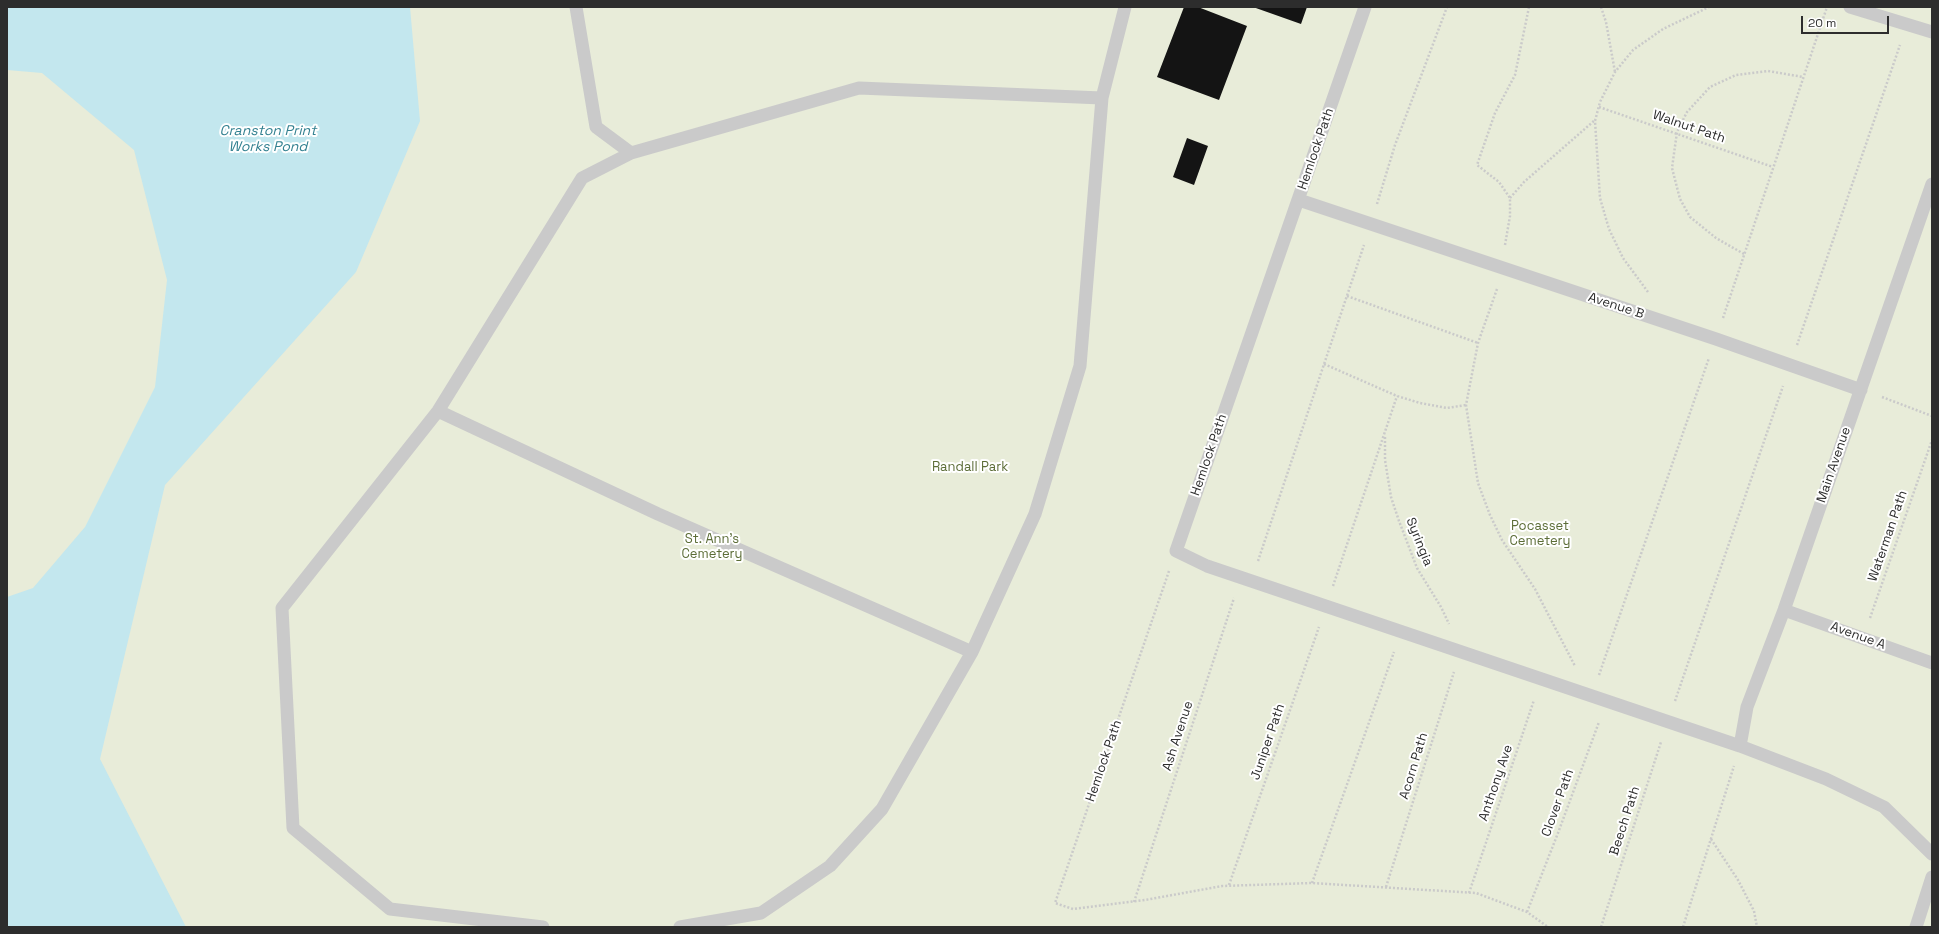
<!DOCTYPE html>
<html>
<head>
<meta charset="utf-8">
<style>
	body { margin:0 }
	#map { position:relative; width:1939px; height:934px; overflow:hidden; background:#fff; font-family:"Space Grotesk",sans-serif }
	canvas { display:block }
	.frame { position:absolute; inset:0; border:8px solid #2d2d2d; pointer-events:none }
	.scale { position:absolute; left:1801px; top:16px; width:88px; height:18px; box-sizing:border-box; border:2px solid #2d2d2d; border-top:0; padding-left:5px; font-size:12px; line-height:14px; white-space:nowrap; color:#2d2d2d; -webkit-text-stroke:3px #fff; paint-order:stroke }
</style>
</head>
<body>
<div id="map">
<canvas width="1939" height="934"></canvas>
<div class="frame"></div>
<div class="scale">20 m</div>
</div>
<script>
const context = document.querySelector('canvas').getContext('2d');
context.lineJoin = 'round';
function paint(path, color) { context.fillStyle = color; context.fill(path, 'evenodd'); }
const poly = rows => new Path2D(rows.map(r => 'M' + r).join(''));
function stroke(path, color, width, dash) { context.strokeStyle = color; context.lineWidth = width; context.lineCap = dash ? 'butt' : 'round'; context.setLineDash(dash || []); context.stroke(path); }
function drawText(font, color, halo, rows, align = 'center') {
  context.font = font + ' "Space Grotesk",sans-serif'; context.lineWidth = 4; context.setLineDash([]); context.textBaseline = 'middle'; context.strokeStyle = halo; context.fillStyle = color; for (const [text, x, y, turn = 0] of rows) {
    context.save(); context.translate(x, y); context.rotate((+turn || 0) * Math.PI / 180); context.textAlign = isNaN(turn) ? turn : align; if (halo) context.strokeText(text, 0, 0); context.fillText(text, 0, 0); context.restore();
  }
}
const green = poly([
	[7,7,1932,7,1932,927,7,927]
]);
const water = poly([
	[7,7,410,7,420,121,356,272,165,485,100,759,186,927,7,927,7,597,33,588,85,527,155,387,167,280,134,150,42,73,7,70]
]);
const building = poly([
	[1184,7,1198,7,1247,26,1219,100,1157,77],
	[1253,7,1307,7,1301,24],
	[1187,138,1208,146,1194,185,1173,177]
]);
const path = poly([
	[1601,7,1606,22,1615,72],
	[1599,107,1773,167],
	[1510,198,1524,182,1595,120],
	[1377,204,1395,145,1447,7],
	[1505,245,1510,216,1510,198,1499,182,1477,165,1495,113,1515,75,1529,7],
	[1744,254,1716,238,1690,217,1680,199,1672,168,1677,132,1687,112,1710,87,1736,75,1768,71,1803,77],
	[1497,289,1478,343,1466,405,1478,483,1490,515,1502,540,1535,589,1575,666],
	[1648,292,1623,258,1609,229,1600,198,1595,121,1600,102,1615,72,1633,50,1663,29,1709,7],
	[1347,296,1478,343],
	[1723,318,1827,7],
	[1797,345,1900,45],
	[1324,364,1397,396,1420,403,1447,408,1466,405],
	[1882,397,1932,416],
	[1385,437,1385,460,1391,497,1399,521,1417,568,1441,607,1449,624],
	[1258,561,1364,245],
	[1169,571,1055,903,1073,909,1145,900,1222,886,1312,883,1476,893,1527,912,1548,927],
	[1333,586,1397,396],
	[1870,618,1932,440],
	[1599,675,1709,358],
	[1675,701,1783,386],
	[1711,839,1738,880,1754,911,1757,927],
	[1312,883,1394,652],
	[1229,885,1319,627],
	[1386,887,1454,672],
	[1469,893,1534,700],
	[1134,902,1234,598],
	[1527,912,1558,833,1599,722],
	[1601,927,1661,742],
	[1683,927,1734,766]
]);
const lane = poly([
	[576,7,596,127,631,153,859,88,1102,98],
	[1365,7,1176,551,1207,566,1740,746,1826,779,1884,807,1932,854],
	[1850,7,1932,32],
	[1299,200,1716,339,1861,390],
	[438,411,658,514,972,652],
	[1784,610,1932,663],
	[1740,746,1747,707,1784,610,1932,184],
	[543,927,390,909,293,828,282,608,438,411,582,178,631,153],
	[680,927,761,913,830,866,882,809,972,652,1035,514,1080,366,1102,98,1125,7],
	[1916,927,1932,877]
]);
const streetNames = [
	["Walnut Path",1689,127,19],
	["Hemlock Path",1316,149,-71],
	["Avenue B",1616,306,18],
	["Hemlock Path",1209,455,-71],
	["Main Avenue",1834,465,-71],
	["Waterman Path",1888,536,-71],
	["Syringia",1419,542,68],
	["Avenue A",1858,636,20],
	["Ash Avenue",1178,736,-72],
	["Juniper Path",1268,742,-71],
	["Hemlock Path",1104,761,-71],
	["Acorn Path",1414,766,-73],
	["Anthony Ave",1496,783,-71],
	["Clover Path",1558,803,-70],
	["Beech Path",1625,821,-72]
];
const parkNames = [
	["Randall Park",970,467],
	["Pocasset",1540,526],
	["Cemetery",1540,541],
	["St. Ann's",712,539],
	["Cemetery",712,554]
];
const waterNames = [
	["Cranston Print",268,131],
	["Works Pond",268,147]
];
paint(green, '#e8ecd9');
paint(water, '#c3e7ee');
paint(building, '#141414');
stroke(path, '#cacaca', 2.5, [2, 2]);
stroke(lane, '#cacaca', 13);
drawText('13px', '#2d2d2d', '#fff', streetNames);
drawText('13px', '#5c6d37', '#fff', parkNames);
drawText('italic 14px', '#328090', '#fff', waterNames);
</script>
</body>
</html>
